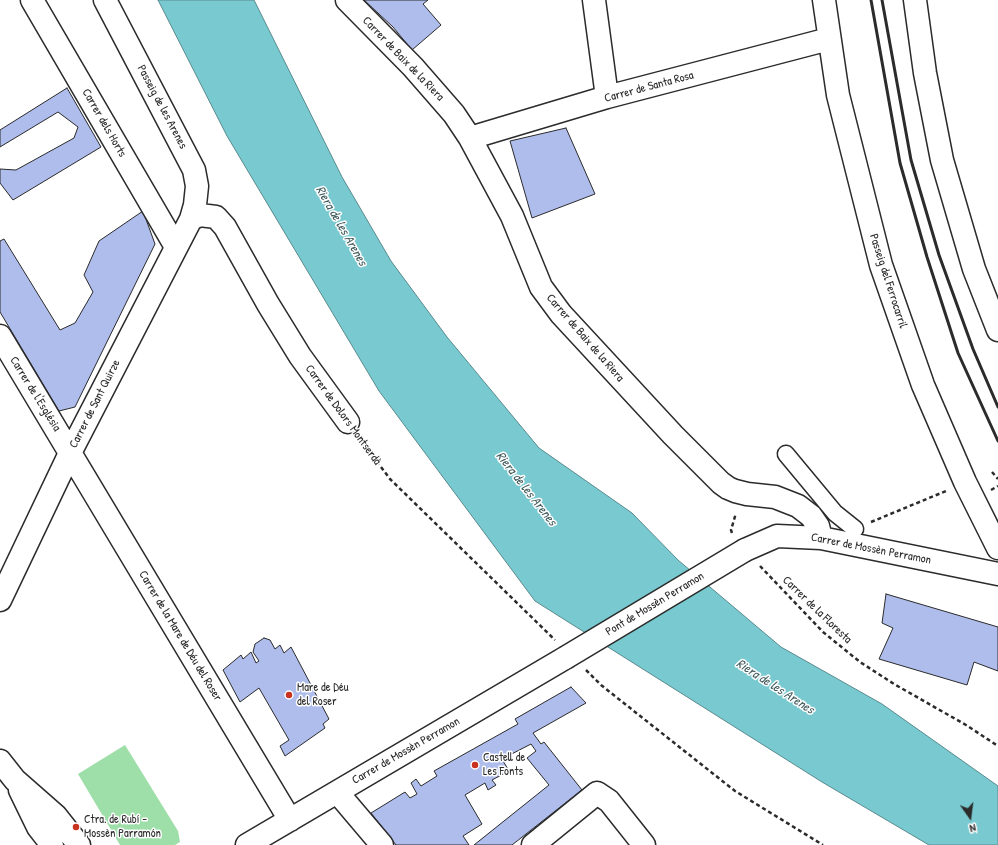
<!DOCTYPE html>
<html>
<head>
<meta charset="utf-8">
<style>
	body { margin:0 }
	#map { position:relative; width:998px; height:845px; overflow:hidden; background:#fff; font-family:"Patrick Hand",sans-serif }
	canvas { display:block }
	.north { position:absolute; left:950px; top:797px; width:40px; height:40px; -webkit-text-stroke:3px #fff; paint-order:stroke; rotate:166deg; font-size:11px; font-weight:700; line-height:16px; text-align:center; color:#2b2b2b }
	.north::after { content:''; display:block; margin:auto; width:14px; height:18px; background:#2b2b2b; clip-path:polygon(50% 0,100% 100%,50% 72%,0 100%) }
</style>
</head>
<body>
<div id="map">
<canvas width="998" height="845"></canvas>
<div class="north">N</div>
</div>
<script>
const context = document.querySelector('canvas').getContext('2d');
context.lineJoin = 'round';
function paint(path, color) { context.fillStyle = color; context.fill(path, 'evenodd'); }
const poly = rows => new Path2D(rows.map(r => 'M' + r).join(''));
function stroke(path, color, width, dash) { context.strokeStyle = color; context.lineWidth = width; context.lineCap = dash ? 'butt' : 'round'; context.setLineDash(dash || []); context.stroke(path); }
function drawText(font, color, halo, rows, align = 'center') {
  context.font = font + ' "Patrick Hand",sans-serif'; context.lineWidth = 3; context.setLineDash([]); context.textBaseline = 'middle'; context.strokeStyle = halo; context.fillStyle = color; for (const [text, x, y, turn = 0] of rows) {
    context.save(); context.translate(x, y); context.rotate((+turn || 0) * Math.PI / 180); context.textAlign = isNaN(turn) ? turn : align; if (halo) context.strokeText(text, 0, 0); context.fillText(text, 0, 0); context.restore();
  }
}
const green = poly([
	[125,745,178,831,180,842,175,845,120,845,78,774]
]);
const water = poly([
	[158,0,254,0,342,177,391,261,447,337,539,448,632,513,678,560,781,647,882,704,998,786,998,845,929,845,822,782,535,601,379,391,227,136,158,0]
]);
const building = poly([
	[364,0,428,0,423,4,441,25,412,50,393,27,364,0],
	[67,88,101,147,13,200,0,183,0,169,16,170,74,138,78,127,58,112,0,147,0,130,67,88],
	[566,128,595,194,532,218,510,141,566,128],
	[143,211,155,244,75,407,59,411,0,312,0,241,4,239,60,330,75,323,93,292,84,275,99,241,143,211],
	[886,594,998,627,998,671,974,662,967,685,879,659,893,628,882,623,886,594],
	[264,638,270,640,275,649,280,645,284,653,291,647,329,719,323,724,325,728,285,756,280,746,289,740,259,688,240,702,223,670,241,655,243,659,251,652,256,663,259,661,253,652,255,644,264,638],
	[571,687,586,703,533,733,541,744,544,742,582,790,512,845,474,845,549,785,527,758,536,751,531,744,502,759,509,771,492,780,496,785,488,790,485,783,465,795,482,824,463,836,469,845,396,845,371,813,405,792,410,798,417,794,411,783,416,779,421,786,437,776,434,771,518,724,515,719,571,687]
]);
const path = poly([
	[360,439,390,479,555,640],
	[992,472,998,479],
	[991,490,998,486],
	[871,522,946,491],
	[732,533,731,530,736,513],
	[760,566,823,632,860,662,894,684,966,725,998,746],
	[586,670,601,685,735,791,823,845]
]);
const pedestrian = poly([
	[786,454,835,513,855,529]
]);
const minor = poly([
	[32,0,176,247],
	[105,0,194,170,197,186,195,205,191,219],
	[347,0,413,67,454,114,470,138,512,216,541,287,561,314,673,435,721,483,728,488,735,491,747,494,775,497,798,506,811,516,818,526,821,538],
	[594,0,607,97],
	[824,0,838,95,881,265,923,385,965,482,998,548],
	[915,0,925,73,942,160,974,269,998,330],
	[470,138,607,97,829,39],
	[0,336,290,820],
	[745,550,777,536,821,538,998,574],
	[0,600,71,451,191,219,200,215,216,217,225,227,268,304,300,356,348,422],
	[337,792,382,845],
	[247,845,565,658],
	[533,845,597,793,609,801,644,845]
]);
const secondary = poly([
	[0,761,15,780,56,816,79,845],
	[20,790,38,827,52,845]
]);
const rail = poly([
	[871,0,900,163,927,257,958,353,998,441],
	[882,0,911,160,939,255,973,349,998,407]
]);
const minorBridge = poly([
	[565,658,745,550]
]);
const markers = [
	[289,695,4,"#c8321e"],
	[475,765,4,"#c8321e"],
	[76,827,4,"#c8321e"]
];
const streetNames = [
	["Carrer de Baix de la Riera",403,59,46],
	["Carrer de Santa Rosa",649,87,-15],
	["Passeig de les Arenes",162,107,62],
	["Carrer dels Horts",104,123,60],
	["Passeig del Ferrocarril",888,281,72],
	["Carrer de Baix de la Riera",585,338,49],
	["Carrer de l'Església",35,394,58],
	["Carrer de Sant Quirze",95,404,-63],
	["Carrer de Dolors Montserdà",343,415,54],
	["Carrer de Mossèn Perramon",871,549,11],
	["Pont de Mossèn Perramon",655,604,-31],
	["Carrer de la Floresta",817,610,44],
	["Carrer de la Mare de Déu del Roser",180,636,59],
	["Carrer de Mossèn Perramon",406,751,-30]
];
const poiNames = [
	["Mare de Déu",297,688],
	["del Roser",297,702],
	["Castell de",483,758],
	["Les Fonts",483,772],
	["Ctra. de Rubí -",84,820],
	["Mossèn Parramón",84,834]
];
const waterNames = [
	["Riera de les Arenes",341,226,60],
	["Riera de les Arenes",526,489,52],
	["Riera de les Arenes",775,687,33]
];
paint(green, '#9edea8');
paint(water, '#78cad0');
stroke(water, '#598a8e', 1);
paint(building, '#afbded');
stroke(building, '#2b2b2b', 1);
stroke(pedestrian, '#2b2b2b', 19);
stroke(minor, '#2b2b2b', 25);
stroke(secondary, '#2b2b2b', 25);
stroke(path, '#2b2b2b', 2.5, [4, 3]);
stroke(pedestrian, '#fff', 16);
stroke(minor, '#fff', 22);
stroke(secondary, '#fff', 22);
stroke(rail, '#2b2b2b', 3);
stroke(minorBridge, '#2b2b2b', 25, []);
stroke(minorBridge, '#fff', 22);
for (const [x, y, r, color] of markers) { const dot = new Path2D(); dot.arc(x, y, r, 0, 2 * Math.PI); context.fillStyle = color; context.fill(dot); stroke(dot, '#fff', 1.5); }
drawText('12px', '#2b2b2b', '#fff', streetNames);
drawText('12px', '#2b2b2b', '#fff', poiNames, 'left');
drawText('italic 13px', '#425b5d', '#fff', waterNames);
</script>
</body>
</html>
